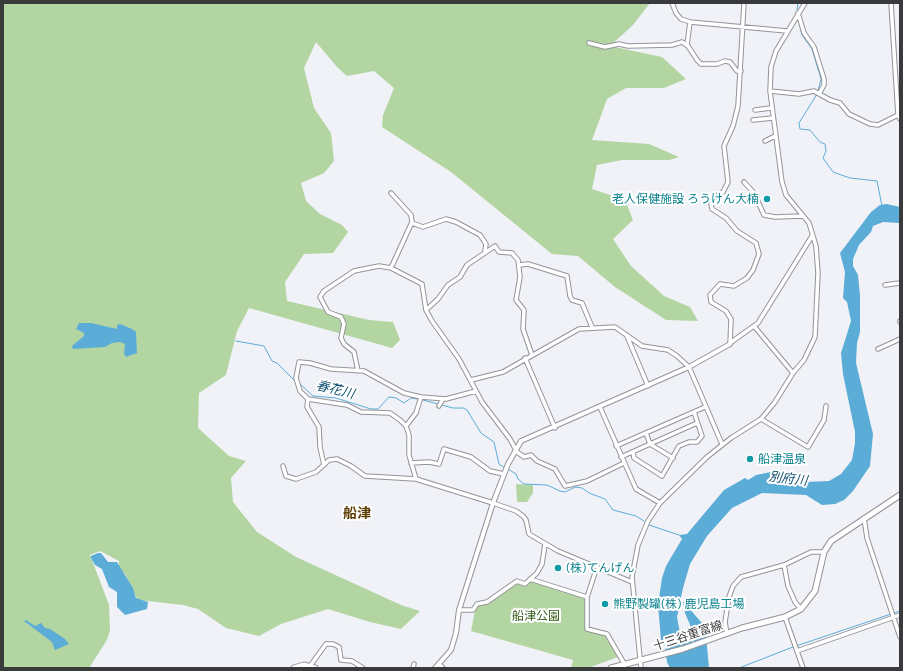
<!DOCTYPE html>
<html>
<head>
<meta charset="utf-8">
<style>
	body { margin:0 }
	#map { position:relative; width:903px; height:671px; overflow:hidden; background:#f0f2f7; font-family:Figtree,sans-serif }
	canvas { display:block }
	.frame { position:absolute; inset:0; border:4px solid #393a3c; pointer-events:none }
</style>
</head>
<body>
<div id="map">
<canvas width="903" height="671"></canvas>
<div class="frame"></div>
</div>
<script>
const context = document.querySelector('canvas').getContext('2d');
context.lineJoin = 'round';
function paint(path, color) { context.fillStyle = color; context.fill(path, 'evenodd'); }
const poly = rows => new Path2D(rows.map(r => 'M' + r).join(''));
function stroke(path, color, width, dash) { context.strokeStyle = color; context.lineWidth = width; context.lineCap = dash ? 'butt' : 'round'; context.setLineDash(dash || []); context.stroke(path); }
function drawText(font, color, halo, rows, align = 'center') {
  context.font = font + ' Figtree,"Noto Sans JP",sans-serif'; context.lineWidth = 4; context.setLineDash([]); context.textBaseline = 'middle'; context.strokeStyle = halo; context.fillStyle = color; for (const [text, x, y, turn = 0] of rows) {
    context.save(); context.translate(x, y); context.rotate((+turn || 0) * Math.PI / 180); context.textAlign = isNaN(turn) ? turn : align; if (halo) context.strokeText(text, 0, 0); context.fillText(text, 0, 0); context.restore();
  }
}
const green = poly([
	[3,3,650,3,633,25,610,46,662,57,686,79,664,88,626,88,607,99,592,140,649,144,679,157,669,160,622,160,597,165,592,189,625,200,633,220,613,239,631,266,664,296,690,307,698,321,666,320,615,287,578,256,552,254,451,172,382,127,383,115,394,88,374,71,347,76,338,68,316,42,304,68,314,108,331,133,334,161,324,173,301,183,306,201,320,214,342,225,348,232,333,253,304,254,285,282,287,301,369,320,393,322,400,340,392,348,249,308,237,331,226,375,199,393,198,428,229,456,246,461,231,478,233,502,257,532,296,557,401,605,420,611,401,629,370,622,328,609,281,624,259,636,226,628,198,609,183,605,138,600,125,574,119,568,119,561,100,551,90,555,109,605,110,630,107,640,89,668,3,668],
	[516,484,533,485,533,493,527,502,517,502],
	[530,580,586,599,586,630,606,635,618,657,588,668,571,668,573,660,471,631,475,610,477,605,488,603,517,582,525,585]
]);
const water = poly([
	[887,204,900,207,900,223,883,222,873,226,871,232,859,245,853,259,853,266,858,275,860,296,860,332,857,343,856,363,873,434,870,466,853,491,844,500,835,504,822,505,806,495,762,493,732,508,707,536,690,564,683,588,677,617,682,644,687,641,687,626,695,651,691,627,685,613,683,601,700,621,705,624,709,668,670,668,667,662,665,646,661,640,658,605,662,578,666,566,682,539,679,535,687,534,724,490,745,478,748,480,756,475,771,472,791,473,805,482,829,481,841,474,852,460,855,443,855,432,843,374,841,353,851,321,847,302,843,298,845,272,840,253,871,212,880,205],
	[79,323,91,323,117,329,117,325,120,324,132,329,136,332,137,353,126,357,124,354,125,344,120,342,112,343,105,347,73,349,72,346,84,336,84,333,76,329],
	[98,553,101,553,108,562,117,562,133,588,136,598,148,602,147,609,125,615,117,607,117,592,109,587,102,569,95,565,91,558,91,556],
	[26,620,35,626,41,623,45,628,50,629,65,639,69,644,55,650,52,642,24,621]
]);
const stream = poly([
	[797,10,798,3],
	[800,26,802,35,812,49,821,79,818,91],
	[817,94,799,123,800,129,810,130,820,142,825,144,826,151,823,158,833,172,850,178,877,181,882,206],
	[236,341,264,346,272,361,277,363,297,383],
	[300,384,313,396,336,398,371,409,378,409,389,397,396,398,404,403,411,398,417,399],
	[423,400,453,408,463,408,467,410,481,433,494,442,499,464,505,468],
	[508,469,516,474,518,479,524,484,547,485,560,491,565,492,575,487,582,488,589,493,605,499,613,510,636,516,644,521],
	[649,525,679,535],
	[796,646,900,611],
	[739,668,793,647]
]);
const minor = poly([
	[672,3,676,13,681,19,690,22,787,31],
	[891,3,898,115,900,119],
	[798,13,804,33,814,47,824,79,824,85,819,94],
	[589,43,605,47,619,44,628,46,672,45,682,42,688,46,697,60,701,64,717,64,725,61,730,62,737,71,741,71],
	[687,45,690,22],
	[770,91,799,94,814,91,830,100,840,103,849,114,870,124,878,125,898,115],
	[755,110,771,108],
	[753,120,773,118],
	[765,141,775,136],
	[744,182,754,193,764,215,775,217,803,216],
	[412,223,423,227,446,219,456,222,480,235,486,244,485,251],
	[519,265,528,264,567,276,570,296,572,300,582,303,592,327],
	[391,268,412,222,411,215,391,193],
	[885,285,900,283],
	[426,310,438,299,448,285,460,277,467,265,495,246,499,252,512,253,518,260,520,277,516,300,524,310,523,329,532,355],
	[900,321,900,322],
	[754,326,793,373],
	[627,336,648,386],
	[730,343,758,323,812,236],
	[730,344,731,319,726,311,711,302,710,295,720,284,734,286,747,278,753,270,759,254,756,243,737,231,726,218,712,209,711,204,714,198,723,192,728,182,724,146,733,126,738,106,744,3],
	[878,349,900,339],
	[525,358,555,428],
	[358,371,354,352,344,344,341,338,344,324,341,317,328,312,320,297,324,291,354,271,379,266,391,268,422,284,426,310,432,321,459,359,482,402,510,439,517,452,524,457,531,455,537,461,555,469,565,486,587,481,624,463],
	[471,380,503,372,579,329,615,327,642,346,668,350,677,356,689,367,722,444],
	[308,399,307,407,319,427,320,447,324,465],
	[439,406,443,399],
	[600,407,636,489,660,503],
	[761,419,808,447,824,420,826,406],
	[406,426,416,413,421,397],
	[646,433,650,444,673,458],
	[616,446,705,407],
	[633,452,634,458,662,476,679,446,689,442,697,442,702,436,694,412],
	[621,457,697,423],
	[411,463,429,462,439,464,444,449,471,457,490,471,504,474],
	[283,466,286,476,296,479,316,472,329,460,337,459,351,466,365,476,416,479,493,503,516,511,523,516,526,520,529,534,558,551,632,582],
	[416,479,409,455,409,435,406,426,400,420,390,413,361,412,347,405,308,399,300,391,296,378,299,362,310,363,331,369,364,371,404,393,421,397,446,399,476,391],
	[864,518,867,538,900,637],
	[784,565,788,586,795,602,801,609],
	[597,567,587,597,587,629,607,634,625,665],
	[530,579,587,597],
	[459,610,473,610,477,604,487,602,517,581,525,584,537,573,542,564,545,544],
	[785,617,803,668],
	[727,634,725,622,729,597,733,586,741,577,784,565,811,552,824,552],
	[797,651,900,615],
	[439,664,443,668],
	[310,666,326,644,333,644,339,647,341,660,352,661,363,668],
	[413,668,414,664],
	[641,668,632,577,638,545,648,521,660,503,707,457,731,438,761,419,775,402,793,373,804,360,815,337,818,273,816,246,809,223,786,195,782,182,770,91,771,67,776,51,805,3]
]);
const tertiary = poly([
	[435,668,451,650,456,633,459,610,493,503,508,464,521,441,689,367,730,344]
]);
const secondary = poly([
	[294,668,304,665,315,668],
	[611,668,683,649,742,628,785,617,801,609,815,591,824,552,831,541,900,495]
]);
const markers = [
	[767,199,4,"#0f9aa8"],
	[750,459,4,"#0f9aa8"],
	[558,568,4,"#0f9aa8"],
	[605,604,4,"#0f9aa8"]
];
const cultureNames = [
	["老人保健施設 ろうけん大楠",759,199,"right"],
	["船津温泉",758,459],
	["(株)てんげん",566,568],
	["熊野製罐(株) 鹿児島工場",613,604]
];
const parkNames = [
	["船津公園",536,616]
];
const streetNames = [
	["十三谷重富線",688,636,-18]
];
const waterNames = [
	["春花川",335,390,14],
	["別府川",788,479,7]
];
const quarterNames = [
	["船津",357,514]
];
paint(green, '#b3d5a2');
paint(water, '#5bacd7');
stroke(stream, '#5bacd7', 1);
stroke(minor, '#939499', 5.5);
stroke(tertiary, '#939499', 6);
stroke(secondary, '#939499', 7);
stroke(minor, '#fff', 3.5);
stroke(tertiary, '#fff', 4);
stroke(secondary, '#fff', 5);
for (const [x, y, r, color] of markers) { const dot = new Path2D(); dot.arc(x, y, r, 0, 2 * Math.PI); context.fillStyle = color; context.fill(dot); stroke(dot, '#fff', 1.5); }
drawText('12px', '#0d838f', '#fff', cultureNames, 'left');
drawText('12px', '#365d1b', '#fff', parkNames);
drawText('12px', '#393a3c', '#fff', streetNames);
drawText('italic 13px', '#125270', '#fff', waterNames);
drawText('bold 14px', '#5e3d05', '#fff', quarterNames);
</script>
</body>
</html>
